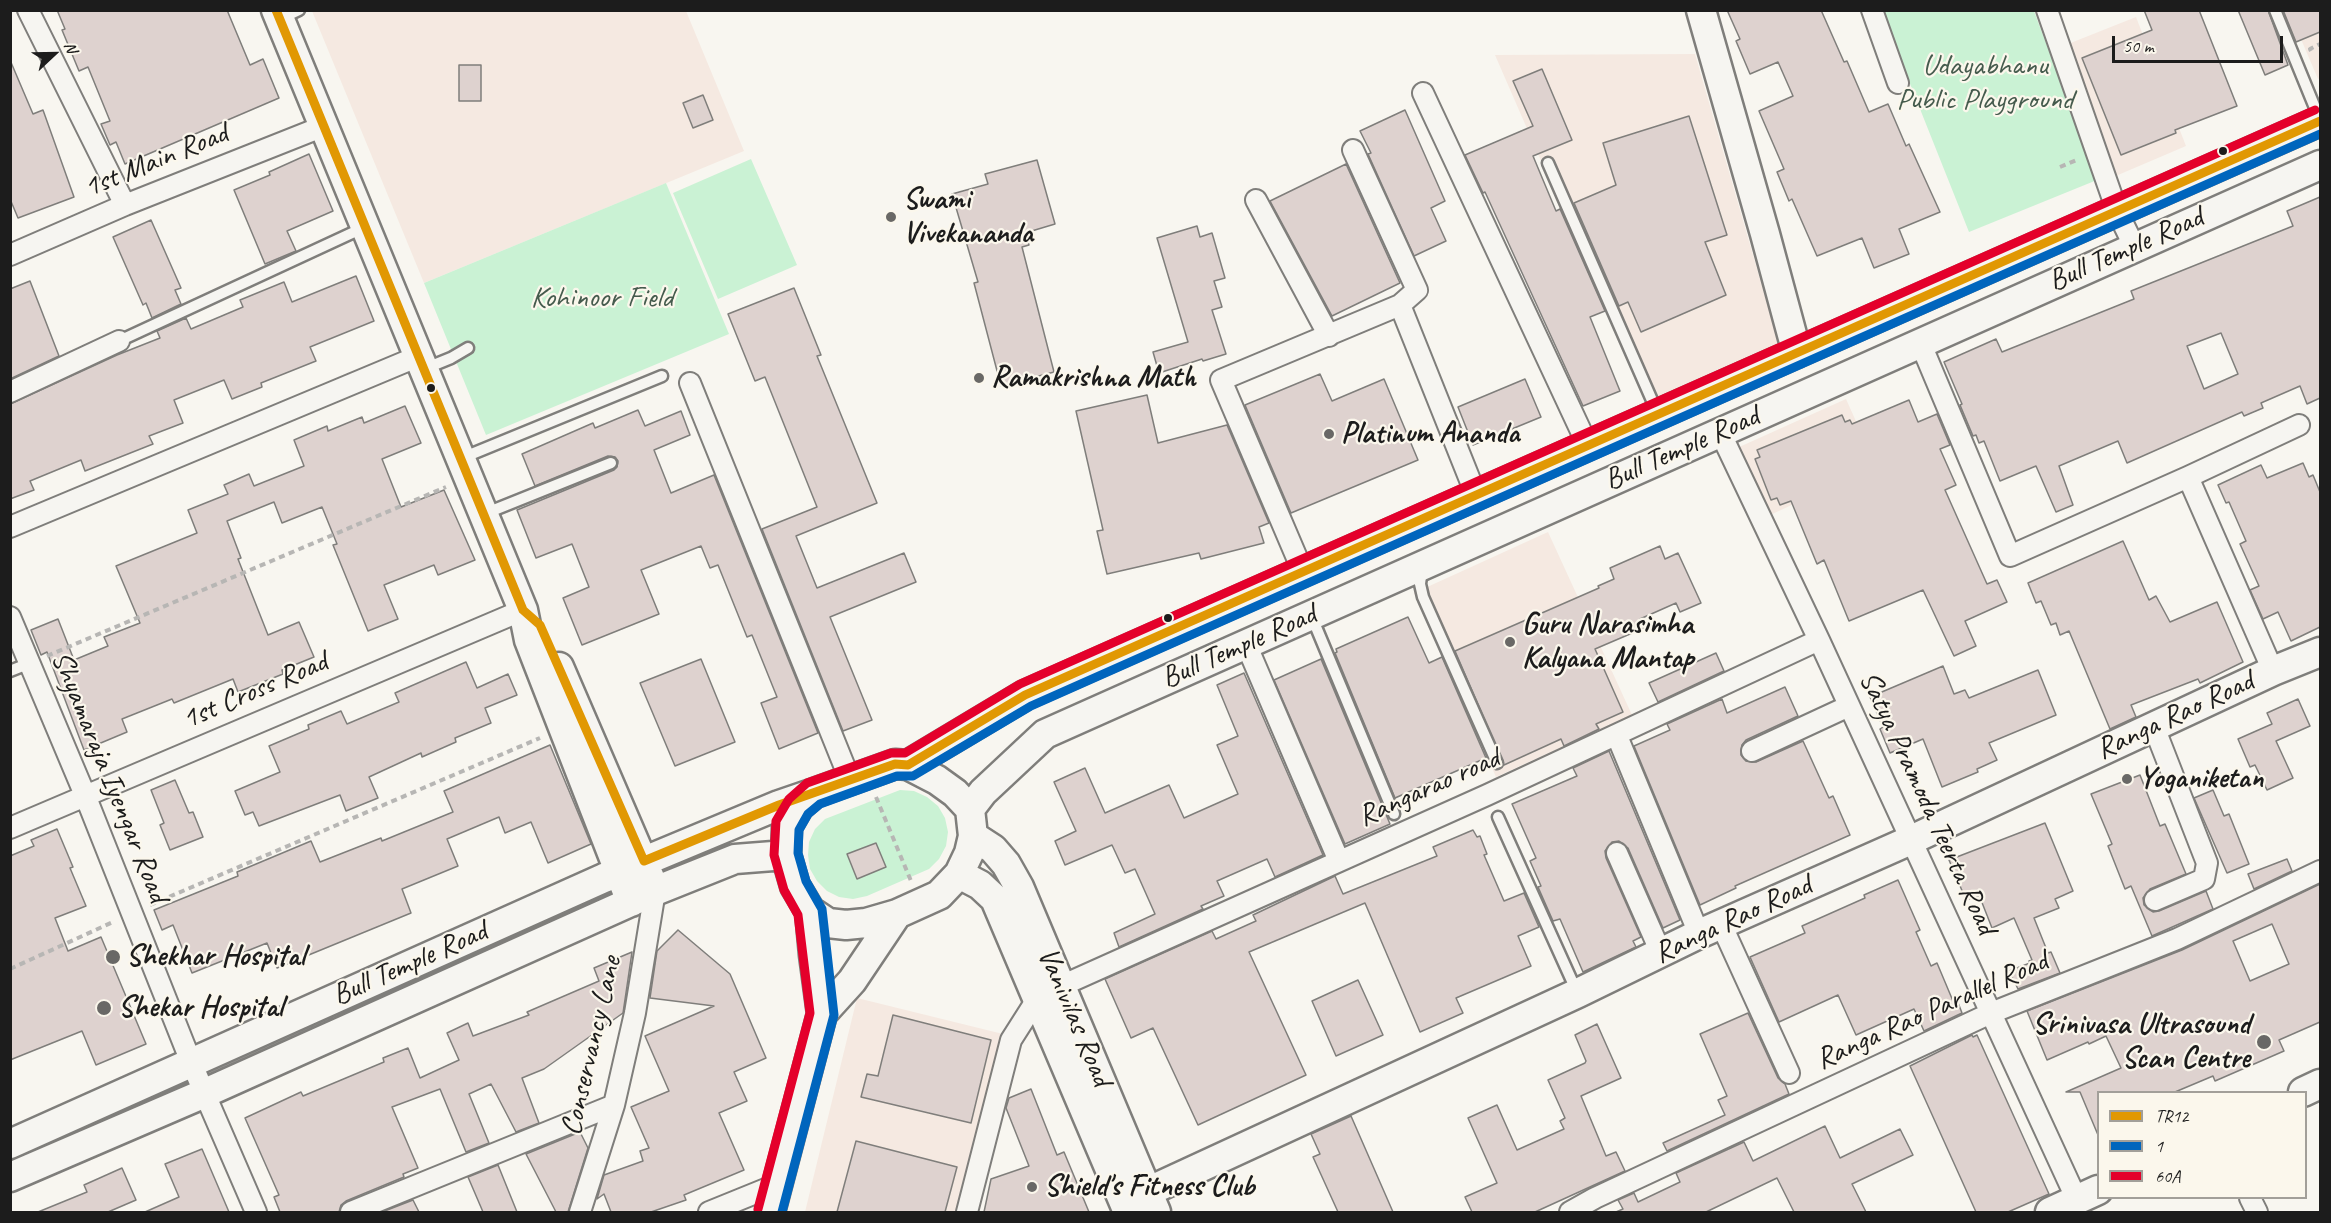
<!DOCTYPE html>
<html>
<head>
<meta charset="utf-8">
<style>
	body { margin:0 }
	#map { position:relative; width:2331px; height:1223px; overflow:hidden; background:#f8f6f0; font-family:Caveat,sans-serif }
	canvas { display:block }
	.frame { position:absolute; inset:0; border:12px solid #1c1c1c; pointer-events:none }
	.legend { position:absolute; left:2097px; top:1091px; width:210px; height:108px; box-sizing:border-box; background:#fbf7ec; border:2px solid #a29f99; margin:0; padding:8px 10px; list-style:none; font-size:18px; color:#1c1c1c }
	.legend li { display:flex; align-items:center; gap:12px; height:30px }
	.legend b { width:30px; border:2px solid #a29f99 }
	.north { position:absolute; left:24px; top:24px; width:60px; height:60px; -webkit-text-stroke:4px #fbf7ec; paint-order:stroke; rotate:68deg; font-size:16px; font-weight:700; line-height:24px; text-align:center; color:#1c1c1c }
	.north::after { content:''; display:block; margin:auto; width:21px; height:27px; background:#1c1c1c; clip-path:polygon(50% 0,100% 100%,50% 72%,0 100%) }
	.scale { position:absolute; left:2112px; top:36px; width:171px; height:27px; box-sizing:border-box; border:3px solid #1c1c1c; border-top:0; padding-left:8px; font-size:18px; line-height:21px; white-space:nowrap; color:#1c1c1c; -webkit-text-stroke:4px #fbf7ec; paint-order:stroke }
</style>
</head>
<body>
<div id="map">
<canvas width="2331" height="1223"></canvas>
<div class="frame"></div>
<ul class="legend">
<li><b style="height:8px;background:#e19803"></b>TR12</li>
<li><b style="height:8px;background:#0065bd"></b>1</li>
<li><b style="height:8px;background:#e4002b"></b>60A</li>
</ul>
<div class="north">N</div>
<div class="scale">50 m</div>
</div>
<script>
const context = document.querySelector('canvas').getContext('2d');
context.lineJoin = 'round';
function paint(path, color) { context.fillStyle = color; context.fill(path, 'evenodd'); }
const poly = rows => new Path2D(rows.map(r => 'M' + r).join(''));
function stroke(path, color, width, dash) { context.strokeStyle = color; context.lineWidth = width; context.lineCap = dash ? 'butt' : 'round'; context.setLineDash(dash || []); context.stroke(path); }
function drawText(font, color, halo, rows, align = 'center') {
  context.font = font + ' Caveat,sans-serif'; context.lineWidth = 4.5; context.setLineDash([]); context.textBaseline = 'middle'; context.strokeStyle = halo; context.fillStyle = color; for (const [text, x, y, turn = 0] of rows) {
    context.save(); context.translate(x, y); context.rotate((+turn || 0) * Math.PI / 180); context.textAlign = isNaN(turn) ? turn : align; if (halo) context.strokeText(text, 0, 0); context.fillText(text, 0, 0); context.restore();
  }
}
const built = poly([
	[312,11,686,11,744,151,424,283],
	[2289,11,2320,11,2320,78,2318,79],
	[2136,17,2186,146,2111,178,2063,46],
	[1695,54,1781,352,1649,409,1495,55],
	[1846,399,1876,466,1768,516,1737,448],
	[1548,532,1632,715,1496,777,1414,593],
	[857,998,1003,1034,960,1212,805,1212]
]);
const green = poly([
	[1881,11,2034,11,2097,180,1969,232],
	[751,159,797,265,718,299,673,193],
	[666,183,729,334,486,435,424,283],
	[900,790,914,791,927,797,938,806,945,818,948,832,946,846,939,859,929,869,867,896,853,899,839,897,827,891,817,881,810,869,808,855,809,842,815,829,825,819]
]);
const building = poly([
	[57,10,227,10,250,65,263,59,279,98,125,164,116,142,110,145,101,124,110,121,88,67,79,71,62,30,65,29,57,10],
	[1727,10,1821,10,1844,62,1847,61,1869,112,1888,104,1906,146,1909,144,1940,212,1899,229,1909,254,1874,268,1862,238,1817,256,1792,199,1789,201,1777,172,1784,169,1759,111,1793,96,1778,62,1750,74,1736,41,1740,39,1727,10],
	[2144,10,2199,10,2237,106,2175,130,2176,133,2121,155,2082,58,2152,30,2144,10],
	[2238,10,2268,10,2288,65,2265,75,2238,10],
	[2283,10,2320,10,2320,32,2296,42,2283,10],
	[10,60,33,114,43,110,74,197,18,218,10,199,10,60],
	[459,65,481,65,481,101,459,101,459,65],
	[1542,69,1572,140,1533,156,1556,211,1560,209,1605,311,1590,317,1620,391,1583,406,1485,192,1483,193,1465,155,1533,126,1513,81,1542,69],
	[703,95,713,120,693,128,683,103,703,95],
	[1405,110,1445,201,1431,208,1446,241,1414,256,1368,154,1371,153,1360,131,1405,110],
	[1689,116,1727,235,1705,242,1726,295,1641,332,1628,302,1619,306,1574,203,1616,185,1603,143,1689,116],
	[309,154,333,211,287,231,296,251,265,264,234,190,270,175,269,172,309,154],
	[1037,160,1055,224,1025,233,1029,245,1022,247,1054,372,1001,386,974,283,978,282,952,194,988,184,985,174,1037,160],
	[1346,164,1400,283,1332,316,1270,201,1346,164],
	[2320,197,2320,398,2307,404,2300,386,2261,403,2263,408,2244,416,2242,412,2127,463,2118,441,2059,466,2073,505,2056,512,2036,466,2000,481,1984,441,1979,443,1976,435,1973,436,1960,405,1962,404,1944,362,1996,339,2002,352,2134,299,2131,291,2293,226,2287,211,2320,197],
	[2221,333,2238,374,2204,389,2187,346,2221,333],
	[151,220,181,288,175,290,181,304,152,318,146,303,143,305,113,237,151,220],
	[1197,226,1200,237,1212,233,1225,278,1214,281,1222,307,1212,310,1226,354,1203,361,1202,359,1159,373,1153,352,1188,342,1157,238,1197,226],
	[356,276,374,321,310,347,316,361,261,383,262,387,232,399,224,380,174,400,183,423,149,436,153,444,85,471,81,460,30,481,34,490,10,499,10,404,117,355,160,338,157,331,186,318,191,329,243,307,240,300,284,282,292,302,356,276],
	[30,281,59,356,10,379,10,289,30,281],
	[794,288,821,355,817,356,877,503,796,536,817,588,904,553,916,582,830,617,872,720,843,731,762,529,817,507,765,377,755,381,728,314,794,288],
	[1320,374,1332,401,1384,379,1418,460,1291,513,1245,405,1320,374],
	[1525,379,1541,417,1473,445,1458,407,1525,379],
	[1147,395,1158,443,1227,425,1269,523,1259,527,1264,543,1201,559,1199,553,1107,574,1097,531,1103,530,1076,411,1147,395],
	[1909,400,1918,422,1937,414,1950,445,1940,449,1956,485,1945,490,1987,584,1997,580,2007,602,1965,621,1976,646,1954,656,1923,590,1849,621,1824,560,1817,564,1791,501,1780,505,1777,498,1771,500,1755,459,1760,457,1757,450,1842,415,1845,422,1850,420,1852,424,1909,400],
	[405,406,421,443,382,459,401,507,444,490,475,560,438,575,434,565,384,585,398,619,368,631,333,545,337,544,322,507,282,523,274,502,227,521,241,558,238,559,268,635,299,622,314,657,282,670,283,674,238,692,233,679,174,703,172,699,122,719,127,732,84,750,47,652,41,655,31,630,58,619,74,660,108,646,104,637,140,623,116,566,197,533,188,510,228,494,224,485,249,474,254,486,304,466,294,440,327,426,328,431,362,417,364,423,405,406],
	[638,410,645,426,681,411,690,435,654,450,671,493,714,475,818,733,779,749,761,703,777,697,752,635,747,637,718,565,710,568,701,546,641,570,659,614,582,645,563,598,589,587,572,544,536,558,517,510,614,470,617,467,618,461,615,457,608,456,535,486,522,454,593,423,595,428,638,410],
	[2303,463,2309,477,2313,475,2320,492,2320,627,2291,641,2278,612,2263,619,2250,590,2259,586,2240,544,2246,541,2229,502,2226,503,2218,485,2261,465,2267,478,2303,463],
	[2123,541,2149,600,2156,596,2170,622,2217,602,2243,662,2200,683,2198,679,2131,705,2136,717,2110,729,2069,631,2060,635,2056,623,2051,625,2041,601,2036,603,2028,583,2123,541],
	[1660,546,1665,559,1678,553,1701,603,1680,612,1676,603,1640,619,1644,628,1595,649,1623,712,1596,724,1599,729,1564,746,1561,739,1504,765,1455,651,1599,588,1598,586,1614,579,1610,568,1660,546],
	[1408,617,1429,663,1442,657,1486,758,1395,798,1335,653,1337,652,1336,649,1408,617],
	[1716,653,1724,671,1658,702,1649,683,1716,653],
	[701,659,735,742,675,766,640,683,701,659],
	[1321,659,1390,824,1345,844,1274,680,1321,659],
	[466,662,477,688,508,674,517,695,485,708,491,723,455,738,456,742,422,757,421,753,369,777,378,798,346,811,340,795,259,826,253,812,245,815,235,791,280,772,269,746,309,729,308,725,341,711,347,724,399,702,395,693,466,662],
	[1943,666,1954,694,1965,690,1969,698,2038,670,2056,715,1989,743,1997,760,1977,769,1978,772,1942,787,1923,739,1890,753,1880,729,1883,727,1870,697,1943,666],
	[1244,673,1323,855,1275,877,1267,859,1217,881,1224,896,1201,906,1203,909,1119,947,1114,933,1155,914,1135,869,1125,873,1112,845,1065,865,1055,841,1076,831,1054,782,1085,768,1105,813,1169,785,1184,818,1238,794,1217,745,1238,736,1217,685,1244,673],
	[1785,687,1798,716,1746,740,1742,745,1741,755,1746,761,1756,762,1803,741,1829,798,1833,796,1850,835,1735,886,1736,888,1700,905,1634,746,1670,730,1667,724,1722,699,1727,713,1785,687],
	[2298,699,2310,726,2276,741,2293,778,2267,790,2255,765,2250,767,2238,739,2272,724,2267,713,2298,699],
	[550,745,591,844,548,863,531,822,505,833,499,817,447,839,458,866,402,889,411,913,277,968,267,943,192,973,173,925,162,930,154,910,238,876,237,872,311,841,320,862,381,838,382,841,453,812,444,791,550,745],
	[1609,751,1680,920,1663,928,1628,848,1619,841,1612,842,1605,851,1606,858,1641,937,1633,941,1636,947,1583,972,1560,919,1553,921,1538,887,1541,886,1530,861,1536,858,1512,804,1577,776,1573,768,1609,751],
	[2140,775,2160,826,2165,824,2186,874,2150,889,2143,898,2144,905,2153,912,2159,911,2206,891,2213,909,2152,936,2131,886,2125,889,2108,846,2112,844,2091,794,2140,775],
	[175,780,189,813,193,812,203,837,170,850,160,825,164,823,151,790,175,780],
	[2213,790,2224,816,2229,814,2249,864,2227,873,2194,798,2213,790],
	[2045,823,2073,891,2055,899,2059,908,2034,918,2048,953,2051,952,2060,973,2018,989,2009,971,2030,963,2029,961,2032,960,2014,918,1992,928,1979,895,1966,900,1949,860,2045,823],
	[57,829,73,867,70,868,86,906,55,918,68,951,101,937,146,1044,96,1065,82,1031,10,1060,10,856,34,846,31,840,57,829],
	[1473,830,1477,837,1480,836,1487,854,1484,855,1504,901,1524,893,1539,927,1518,936,1531,966,1456,998,1463,1013,1420,1032,1365,903,1249,952,1306,1075,1198,1125,1153,1028,1131,1038,1105,979,1212,931,1216,939,1256,921,1253,915,1335,876,1343,894,1437,856,1433,847,1473,830],
	[876,843,886,867,857,879,847,854,876,843],
	[2287,859,2292,871,2254,889,2248,874,2287,859],
	[1898,880,1920,930,1916,932,1931,966,1937,963,1953,1001,1957,1000,1962,1013,1924,1031,1914,1009,1856,1035,1838,995,1779,1022,1750,957,1805,933,1802,926,1865,898,1864,895,1898,880],
	[2320,884,2320,1022,2279,1040,2284,1051,2215,1081,2213,1076,2175,1092,2098,1092,2098,1135,2080,1092,2066,1092,2121,1068,2106,1036,2089,1044,2088,1042,2047,1060,2027,1011,2182,950,2320,884],
	[2272,924,2289,964,2250,981,2233,941,2272,924],
	[678,930,730,974,766,1058,734,1072,747,1101,719,1113,744,1170,684,1195,686,1200,651,1212,611,1212,604,1194,597,1199,604,1175,643,1161,640,1151,649,1148,631,1107,669,1091,645,1036,714,1006,650,998,657,951,678,930],
	[632,952,623,1013,544,1069,522,1078,539,1123,516,1132,491,1084,469,1094,489,1143,466,1152,440,1089,392,1107,418,1168,403,1174,404,1177,346,1201,341,1205,339,1212,280,1212,274,1197,279,1195,245,1118,301,1092,303,1096,384,1062,383,1058,408,1048,420,1078,459,1060,447,1033,468,1023,473,1036,529,1015,527,1012,599,981,594,968,632,952],
	[1358,980,1383,1035,1336,1056,1312,1001,1358,980],
	[1748,1013,1778,1078,1785,1084,1789,1094,1667,1151,1663,1143,1725,1115,1718,1100,1727,1096,1700,1034,1748,1013],
	[893,1015,991,1040,971,1123,861,1097,867,1074,878,1076,893,1015],
	[1597,1024,1621,1078,1581,1096,1606,1156,1616,1152,1625,1171,1535,1212,1472,1212,1465,1197,1497,1183,1468,1118,1497,1105,1517,1150,1564,1129,1560,1121,1565,1118,1548,1080,1585,1063,1586,1061,1575,1035,1597,1024],
	[1972,1035,1973,1037,1977,1035,2049,1194,2008,1212,1976,1212,1910,1066,1972,1035],
	[1031,1089,1057,1155,1064,1152,1089,1212,984,1212,991,1179,1029,1166,1006,1108,1009,1098,1031,1089],
	[1351,1116,1393,1212,1338,1212,1313,1157,1320,1154,1311,1134,1351,1116],
	[1825,1126,1840,1158,1900,1129,1913,1155,1852,1184,1866,1212,1794,1212,1777,1178,1706,1212,1616,1212,1623,1209,1618,1200,1634,1193,1638,1202,1680,1182,1676,1173,1744,1142,1753,1161,1825,1126],
	[580,1132,588,1148,568,1212,556,1212,526,1154,580,1132],
	[856,1141,957,1167,945,1212,837,1212,856,1141],
	[202,1149,229,1212,145,1212,179,1197,165,1164,202,1149],
	[498,1165,517,1212,483,1212,468,1177,498,1165],
	[122,1168,136,1200,108,1212,38,1212,87,1192,84,1185,122,1168],
	[413,1200,419,1212,382,1212,413,1200]
]);
const path = poly([
	[2311,51,2310,49,2320,44],
	[2060,167,2079,159],
	[47,656,446,487],
	[876,797,911,881],
	[150,905,540,738],
	[10,969,113,922]
]);
const lane = poly([
	[2275,10,2320,120],
	[280,19,299,10],
	[1548,163,1658,414],
	[119,341,365,227],
	[424,369,451,358,468,348],
	[462,458,662,376],
	[484,514,611,463],
	[1422,568,1420,584,1423,597,1497,763],
	[1311,615,1394,814],
	[10,671,30,663],
	[1498,817,1577,992]
]);
const street = poly([
	[28,10,125,205],
	[1872,10,1898,83],
	[2047,10,2117,211,2134,246],
	[1423,93,1587,444],
	[1256,200,1329,336],
	[10,255,125,205,324,126],
	[1400,305,1476,495],
	[1920,342,2010,556,2188,477,2299,425],
	[690,383,850,780],
	[10,392,119,341],
	[1720,432,1819,640,2077,1200],
	[2188,477,2273,671],
	[10,527,419,356],
	[1303,572,1221,380,1400,305,1417,290,1353,150],
	[10,617,85,795,191,1062,256,1212],
	[1246,644,1339,861],
	[2154,727,2207,863,2204,879,2155,900],
	[1617,736,1699,934],
	[1752,751,1849,706],
	[10,828,523,610],
	[1617,853,1661,953],
	[1721,924,1789,1073],
	[1061,986,1487,795,1819,640],
	[2250,1198,2257,1212],
	[351,1212,614,1105],
	[580,1212,614,1105,635,1013,655,891],
	[709,1212,778,1184],
	[967,1212,1011,1040,1032,1007,1038,1002],
	[1570,1212,1595,1198,1991,1013,2177,939,2320,871]
]);
const secondary = poly([
	[276,10,523,610,529,640,631,902],
	[1701,10,1765,234,1797,353],
	[559,667,650,878],
	[895,764,908,765,937,780,955,793,970,809,973,836,969,853,959,874,939,895,897,914,866,923,846,925,828,923,810,911,795,886,786,855,787,826,799,806,814,793,895,764],
	[908,765,1025,695,2320,121],
	[970,809,983,792,1045,734,2320,165],
	[973,836,993,849,1006,864,1019,887,1156,1212],
	[959,874,980,885,995,899,1128,1212],
	[822,1014,852,981,897,914],
	[2303,1092,2320,1084],
	[10,1144,604,878,779,805,814,793],
	[10,1177,205,1093,655,891,735,859,786,855],
	[1147,1192,1578,993,1699,934,1911,840,2273,671,2320,652],
	[770,1212,822,1014,814,955,810,911],
	[2050,1212,2098,1190]
]);
const bus1 = poly([
	[276,10,523,610,540,625,644,861,779,805,895,764,908,765,1025,695,2320,121]
]);
const bus2 = poly([
	[782,1212,834,1015,822,909,806,881,798,853,799,830,808,814,820,804,897,776,913,776,1031,706,2320,134]
]);
const bus3 = poly([
	[758,1209,810,1013,798,915,784,890,774,855,776,821,789,799,807,783,891,753,905,753,1020,684,2315,110]
]);
const markers = [
	[2223,151,5,"#1c1c1c"],
	[891,217,6,"#696866"],
	[979,378,6,"#696866"],
	[431,388,5,"#1c1c1c"],
	[1329,434,6,"#696866"],
	[1168,618,5,"#1c1c1c"],
	[1510,642,6,"#696866"],
	[2127,779,6,"#696866"],
	[113,957,8,"#696866"],
	[104,1008,8,"#696866"],
	[2264,1042,8,"#696866"],
	[1032,1187,6,"#696866"]
];
const parkNames = [
	["Udayabhanu",1985,66],
	["Public Playground",1985,100],
	["Kohinoor Field",602,298]
];
const streetNames = [
	["1st Main Road",156,161,-22],
	["Bull Temple Road",2126,250,-24],
	["Bull Temple Road",1682,449,-24],
	["Bull Temple Road",1239,647,-24],
	["1st Cross Road",255,691,-23],
	["Ranga Rao Road",2175,716,-25],
	["Shyamaraja Iyengar Road",109,777,68],
	["Rangarao road",1429,788,-24],
	["Satya Pramoda Teerta Road",1927,803,65],
	["Ranga Rao Road",1733,920,-25],
	["Bull Temple Road",410,964,-24],
	["Ranga Rao Parallel Road",1932,1011,-24],
	["Vanivilas Road",1074,1017,67],
	["Conservancy Lane",592,1046,-77]
];
const poiNames = [
	["Swami",903,200],
	["Vivekananda",903,234],
	["Ramakrishna Math",991,378],
	["Platinum Ananda",1341,434],
	["Guru Narasimha",1522,625],
	["Kalyana Mantap",1522,659],
	["Yoganiketan",2139,779],
	["Shekhar Hospital",126,957],
	["Shekar Hospital",118,1008],
	["Srinivasa Ultrasound",2250,1025,"right"],
	["Scan Centre",2250,1059,"right"],
	["Shield's Fitness Club",1044,1187]
];
paint(built, '#f5e9e1');
paint(green, '#caf2d4');
paint(building, '#ded2cf');
stroke(building, '#7f7e7b', 1.5);
stroke(lane, '#7f7e7b', 15);
stroke(street, '#7f7e7b', 24);
stroke(secondary, '#7f7e7b', 33);
stroke(path, '#b7b6b4', 4, [6, 4.5]);
stroke(lane, '#f6f5f1', 10);
stroke(street, '#f6f5f1', 20);
stroke(secondary, '#f6f5f1', 28);
stroke(bus1, '#e19803', 9);
stroke(bus2, '#0065bd', 9);
stroke(bus3, '#e4002b', 9);
for (const [x, y, r, color] of markers) { const dot = new Path2D(); dot.arc(x, y, r, 0, 2 * Math.PI); context.fillStyle = color; context.fill(dot); stroke(dot, '#fbf7ec', 2); }
drawText('30px', '#455b4d', '#fbf7ec', parkNames);
drawText('30px', '#1c1c1c', '#fbf7ec', streetNames);
drawText('bold 30px', '#1c1c1c', '#fbf7ec', poiNames, 'left');
</script>
</body>
</html>
